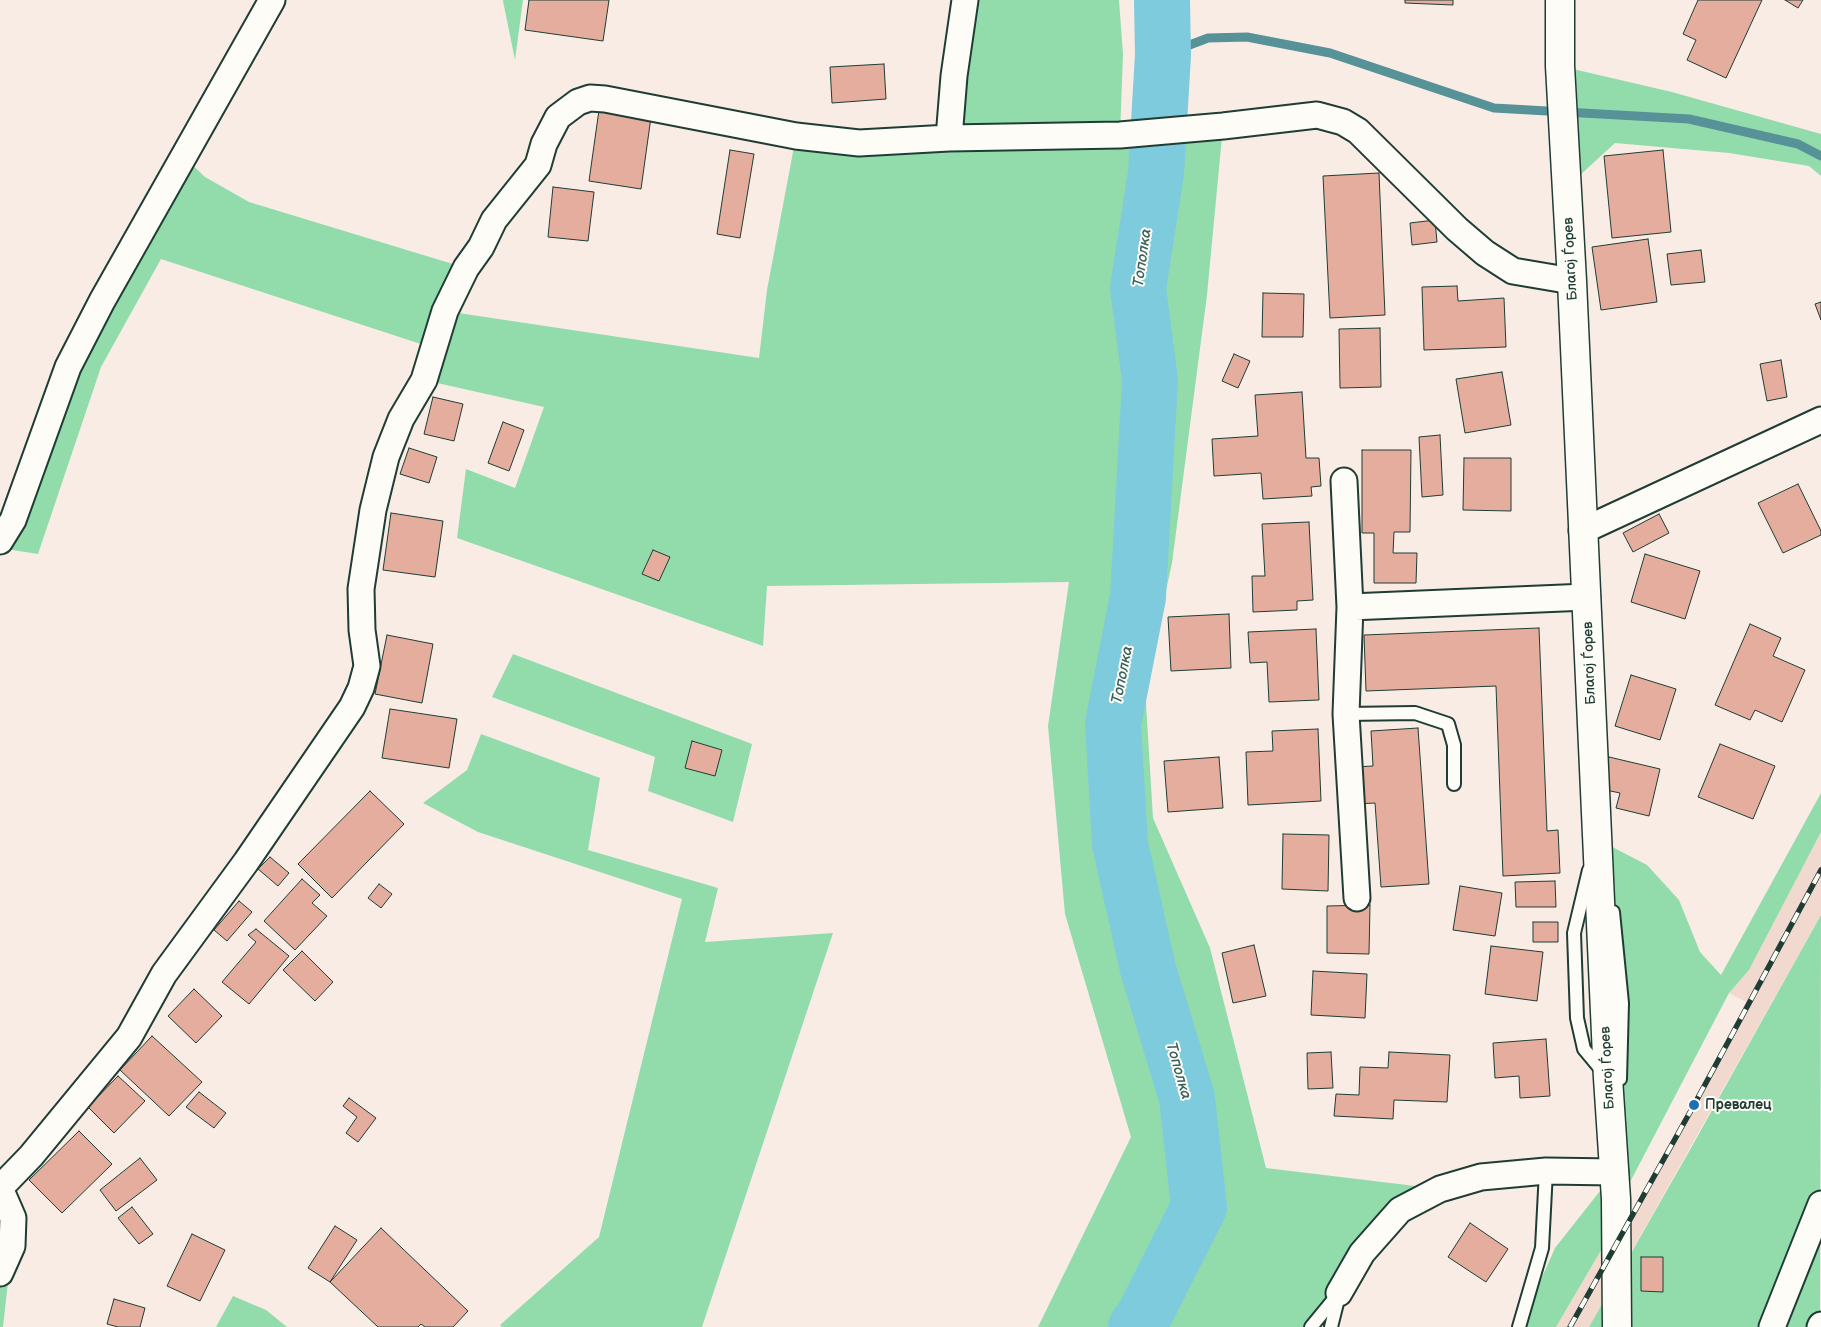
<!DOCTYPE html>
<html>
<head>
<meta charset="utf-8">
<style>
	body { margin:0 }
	canvas { display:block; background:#f8ece5 }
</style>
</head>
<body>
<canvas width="1821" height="1327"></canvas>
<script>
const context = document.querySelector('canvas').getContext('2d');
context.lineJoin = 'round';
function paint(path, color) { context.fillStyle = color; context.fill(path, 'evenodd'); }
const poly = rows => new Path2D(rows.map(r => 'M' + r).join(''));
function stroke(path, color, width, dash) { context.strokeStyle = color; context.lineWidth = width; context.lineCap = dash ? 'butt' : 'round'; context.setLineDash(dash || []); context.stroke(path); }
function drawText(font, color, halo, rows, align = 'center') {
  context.font = font + ' "Balsamiq Sans",sans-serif'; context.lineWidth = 4; context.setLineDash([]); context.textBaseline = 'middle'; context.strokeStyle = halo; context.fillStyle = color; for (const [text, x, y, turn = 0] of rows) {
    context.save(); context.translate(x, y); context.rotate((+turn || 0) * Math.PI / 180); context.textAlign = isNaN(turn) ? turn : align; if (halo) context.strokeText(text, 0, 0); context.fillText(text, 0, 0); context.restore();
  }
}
const built = poly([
	[1821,832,1821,915,1589,1327,1556,1327,1617,1223,1618,1243,1694,1105,1748,1003,1729,993,1749,970]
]);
const green = poly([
	[503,0,523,0,515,60,503,1],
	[965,0,1119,0,1123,54,1120,135,1223,126,1207,295,1172,563,1145,687,1153,818,1210,948,1266,1168,1440,1189,1400,1210,1311,1327,1038,1327,1131,1137,1065,914,1048,726,1069,582,767,586,763,646,457,538,466,469,515,488,544,407,424,380,433,348,161,259,101,367,38,554,0,548,68,367,183,156,205,177,249,202,466,268,445,311,759,358,767,290,796,136,948,138],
	[1560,66,1672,92,1821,134,1821,176,1809,166,1729,153,1615,143,1567,187],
	[513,654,752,744,733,822,648,791,655,757,492,697],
	[481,734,600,778,588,850,718,888,705,942,833,933,702,1327,502,1327,500,1325,599,1237,682,899,478,832,423,803,467,770],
	[1821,793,1821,832,1749,970,1729,993,1629,1184,1621,1062,1597,839,1647,865,1679,900,1700,952,1721,975],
	[1821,915,1820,1327,1589,1327,1691,1148],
	[1663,1257,1663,1292,1641,1291,1641,1258],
	[1615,1172,1617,1223,1556,1327,1520,1327,1555,1248],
	[0,1188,12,1246,3,1327,0,1327],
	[233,1296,266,1310,287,1327,216,1327]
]);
const stream = poly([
	[1163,55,1208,38,1247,37,1330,53,1494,108,1689,119,1798,144,1821,156]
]);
const river = poly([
	[1136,1327,1143,1318,1199,1207,1187,1098,1148,969,1120,844,1113,724,1138,597,1150,380,1138,288,1156,173,1163,55,1162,0]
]);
const building = poly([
	[529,0,609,0,603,41,525,30,529,0],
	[1405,0,1453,0,1453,5,1405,3,1405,0],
	[1698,0,1762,0,1726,78,1687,60,1696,40,1683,34,1698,0],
	[1785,0,1803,0,1798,8,1785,0],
	[884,64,886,99,832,103,830,67,884,64],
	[599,110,651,117,641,189,589,181,599,110],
	[730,150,754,154,740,238,717,234,730,150],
	[1663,150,1671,232,1612,238,1604,156,1663,150],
	[1379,173,1385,315,1330,318,1323,176,1379,173],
	[553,187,594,192,588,241,548,237,553,187],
	[1435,220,1437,242,1412,245,1410,223,1435,220],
	[1648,239,1657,302,1601,310,1592,247,1648,239],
	[1701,250,1705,282,1671,285,1667,254,1701,250],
	[1457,286,1458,301,1504,298,1506,347,1424,350,1422,287,1457,286],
	[1263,293,1304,294,1303,337,1262,337,1263,293],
	[1821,302,1821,320,1815,304,1821,302],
	[1380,328,1381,387,1340,388,1339,329,1380,328],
	[1234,354,1250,361,1238,388,1222,381,1234,354],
	[1781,360,1787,397,1767,401,1760,364,1781,360],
	[1502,372,1511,425,1465,433,1456,379,1502,372],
	[1302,392,1306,458,1319,458,1321,486,1311,487,1312,496,1263,499,1261,473,1214,476,1212,439,1258,436,1255,395,1302,392],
	[433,397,463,404,454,441,424,434,433,397],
	[503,422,524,430,509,471,488,463,503,422],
	[1440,435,1443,495,1422,497,1419,437,1440,435],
	[409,448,437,457,429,483,400,474,409,448],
	[1362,450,1411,450,1410,532,1394,532,1393,553,1417,553,1416,583,1374,583,1374,533,1362,533,1362,450],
	[1464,458,1511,458,1511,511,1463,510,1464,458],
	[1798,484,1821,531,1821,535,1783,553,1758,503,1798,484],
	[391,513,443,521,435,577,383,570,391,513],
	[1659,514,1669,533,1633,552,1623,533,1659,514],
	[1309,522,1313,600,1297,601,1297,610,1253,612,1252,576,1265,576,1262,524,1309,522],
	[653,550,670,557,659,581,642,574,653,550],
	[1645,554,1700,571,1685,619,1631,602,1645,554],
	[1229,614,1231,668,1171,671,1168,617,1229,614],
	[1750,624,1781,638,1773,656,1805,670,1782,722,1755,710,1750,720,1715,705,1750,624],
	[1539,628,1547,831,1558,830,1560,873,1503,876,1496,686,1366,691,1364,635,1539,628],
	[1316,629,1319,700,1269,702,1267,662,1250,663,1248,632,1316,629],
	[387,635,433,644,422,703,375,694,387,635],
	[1631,675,1676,689,1660,740,1615,726,1631,675],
	[390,709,457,719,449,768,382,758,390,709],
	[1418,728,1429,884,1381,887,1375,803,1356,804,1354,767,1373,766,1371,731,1418,728],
	[1318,729,1321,801,1248,805,1246,752,1273,751,1272,731,1318,729],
	[692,741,722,750,715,776,685,768,692,741],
	[1720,744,1775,766,1753,819,1698,797,1720,744],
	[1219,757,1223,808,1168,812,1164,761,1219,757],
	[1609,757,1660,769,1649,816,1616,808,1620,793,1601,789,1609,757],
	[370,791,404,824,332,898,298,864,370,791],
	[1283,834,1329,835,1328,891,1282,889,1283,834],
	[270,857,289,873,278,886,258,869,270,857],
	[302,879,320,895,312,903,327,916,295,950,264,921,302,879],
	[1555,881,1556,907,1516,907,1515,882,1555,881],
	[379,884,392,894,381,908,368,898,379,884],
	[1460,886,1502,893,1495,936,1453,930,1460,886],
	[239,901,252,912,227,941,214,930,239,901],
	[1370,905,1369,954,1327,953,1327,906,1370,905],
	[1533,922,1558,922,1558,942,1533,942,1533,922],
	[256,929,289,956,249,1004,222,982,256,942,248,935,256,929],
	[1254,945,1266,996,1233,1003,1222,953,1254,945],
	[1491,946,1543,952,1537,1001,1485,994,1491,946],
	[302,951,333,982,315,1001,283,970,302,951],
	[1313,971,1367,974,1365,1018,1311,1015,1313,971],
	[194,989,222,1016,196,1043,168,1016,194,989],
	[152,1036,202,1082,169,1116,120,1070,152,1036],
	[1546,1039,1550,1096,1520,1098,1519,1076,1495,1078,1493,1043,1546,1039],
	[1331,1052,1333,1088,1308,1089,1307,1053,1331,1052],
	[1389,1052,1450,1055,1447,1102,1394,1100,1393,1119,1334,1116,1336,1094,1359,1095,1360,1067,1388,1068,1389,1052],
	[118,1076,145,1101,114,1133,88,1107,118,1076],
	[199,1092,226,1113,214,1128,186,1107,199,1092],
	[349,1098,376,1118,358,1142,346,1133,357,1117,343,1106,349,1098],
	[79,1131,112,1164,62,1213,29,1180,79,1131],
	[140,1158,157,1180,116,1211,100,1190,140,1158],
	[132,1207,153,1234,139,1244,118,1218,132,1207],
	[1470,1223,1508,1249,1486,1282,1448,1257,1470,1223],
	[335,1226,357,1240,330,1282,308,1268,335,1226],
	[381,1228,468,1311,453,1327,425,1327,421,1324,418,1327,378,1327,330,1282,381,1228],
	[192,1234,225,1250,200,1301,167,1286,192,1234],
	[1641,1257,1663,1257,1663,1292,1641,1291,1641,1257],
	[114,1299,145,1308,140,1327,118,1327,107,1324,114,1299]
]);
const lane = poly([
	[1346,714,1415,713,1448,724,1454,745,1454,784],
	[1589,870,1574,933,1577,1018,1584,1049,1604,1073],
	[1613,912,1622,1003,1620,1079],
	[1311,1327,1339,1293],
	[1331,1327,1339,1295],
	[1519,1327,1542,1248,1546,1171]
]);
const street = poly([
	[949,138,954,76,965,0],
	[1344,481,1350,607,1346,714,1357,898],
	[1582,531,1821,420],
	[0,541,13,520,68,367,102,301,272,0],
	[1350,607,1587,597],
	[0,1188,31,1156,129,1037,164,974,246,862,352,707,361,688,367,666,362,630,361,589,373,510,386,457,401,419,424,380,445,311,466,268,481,247,494,220,538,165,544,144,558,117,578,102,590,98,605,99,796,136,859,143,949,138,1120,135,1223,126,1317,115,1343,122,1358,131,1457,229,1485,253,1513,271,1572,281],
	[0,1188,13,1218,12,1246,0,1273],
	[1339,1293,1362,1253,1400,1210,1440,1189,1481,1177,1546,1171,1615,1172],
	[1772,1327,1821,1204],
	[1820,1327,1821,1325]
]);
const secondary = poly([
	[1560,0,1560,66,1572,281,1608,1078,1616,1199,1617,1327]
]);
const rail = poly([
	[1570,1327,1694,1105,1821,870]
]);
const markers = [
	[1694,1105,6,"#1f6fb2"]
];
const streetNames = [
	["Благој Ѓорев",1571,259,-93],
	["Благој Ѓорев",1590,663,-92],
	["Благој Ѓорев",1608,1068,-93]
];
const poiNames = [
	["Превалец",1705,1105]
];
const waterNames = [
	["Тополка",1143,258,-82],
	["Тополка",1123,675,-79],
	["Тополка",1178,1071,74]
];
paint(built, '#f2d9cf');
paint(green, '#92dcac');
stroke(stream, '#589299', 9);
stroke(river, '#7ecbdd', 56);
paint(building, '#e5ad9d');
stroke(building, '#1f3d34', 1);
stroke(lane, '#1f3d34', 16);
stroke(street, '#1f3d34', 29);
stroke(secondary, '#1f3d34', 31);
stroke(lane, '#fdfcf7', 12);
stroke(street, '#fdfcf7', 25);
stroke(secondary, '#fdfcf7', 28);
stroke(rail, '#1f3d34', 5.5);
stroke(rail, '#fdfcf7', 4, [11]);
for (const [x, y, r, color] of markers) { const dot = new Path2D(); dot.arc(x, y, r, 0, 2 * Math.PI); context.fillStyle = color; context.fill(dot); stroke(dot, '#fdfcf7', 2); }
drawText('14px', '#1f3d34', '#fdfcf7', streetNames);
drawText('bold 14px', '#1f3d34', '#fdfcf7', poiNames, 'left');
drawText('italic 15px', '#37605e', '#fdfcf7', waterNames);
</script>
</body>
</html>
